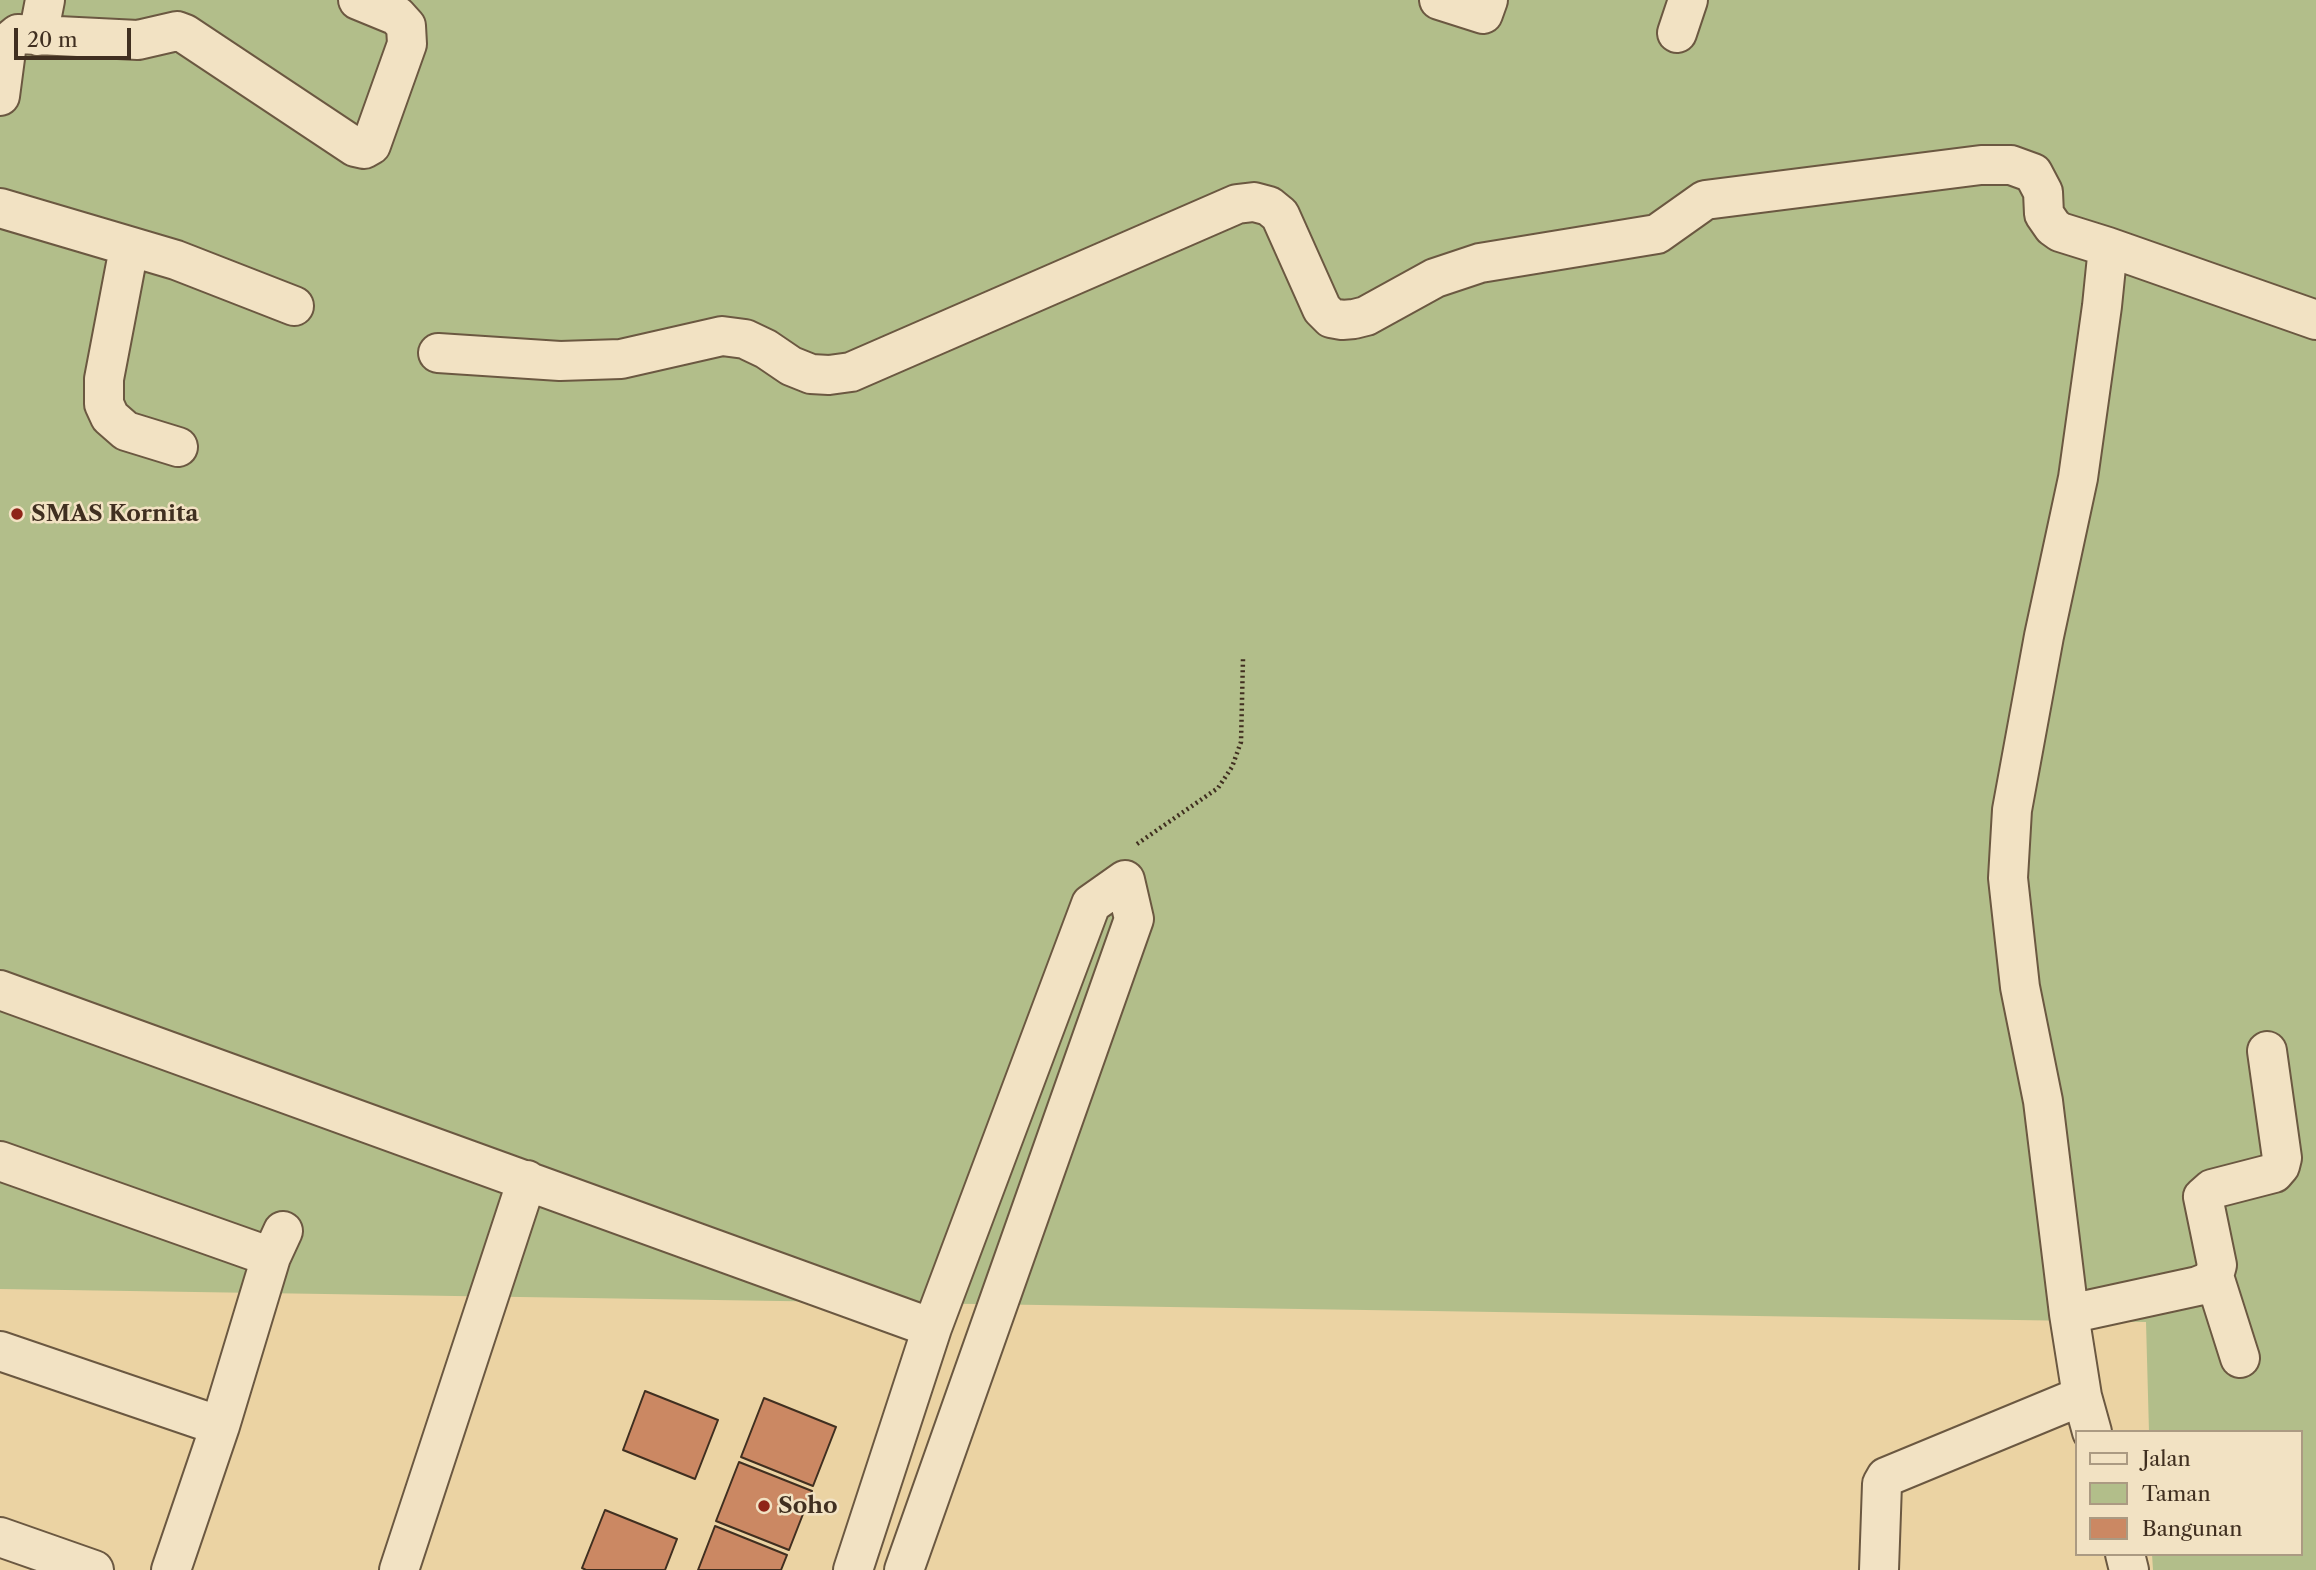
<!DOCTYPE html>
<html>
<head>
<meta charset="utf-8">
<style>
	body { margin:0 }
	#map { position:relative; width:2316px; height:1570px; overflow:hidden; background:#ebd3a3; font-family:"Libre Caslon Text",serif }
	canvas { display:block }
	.legend { position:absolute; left:2075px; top:1430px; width:228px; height:126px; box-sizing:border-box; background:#f2e2c3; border:2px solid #ab9a82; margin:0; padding:9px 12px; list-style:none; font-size:21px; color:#402f20 }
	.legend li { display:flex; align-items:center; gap:14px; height:35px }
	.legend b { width:35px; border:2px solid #ab9a82 }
	.scale { position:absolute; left:14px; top:28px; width:117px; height:32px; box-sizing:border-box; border:4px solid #402f20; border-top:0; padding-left:9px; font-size:21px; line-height:24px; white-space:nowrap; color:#402f20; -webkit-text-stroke:5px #f2e2c3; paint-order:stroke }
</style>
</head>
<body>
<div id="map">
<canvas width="2316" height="1570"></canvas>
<ul class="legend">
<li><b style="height:9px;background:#f2e2c3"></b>Jalan</li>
<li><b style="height:19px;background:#b2be8a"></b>Taman</li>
<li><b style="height:19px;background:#cb8863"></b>Bangunan</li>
</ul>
<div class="scale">20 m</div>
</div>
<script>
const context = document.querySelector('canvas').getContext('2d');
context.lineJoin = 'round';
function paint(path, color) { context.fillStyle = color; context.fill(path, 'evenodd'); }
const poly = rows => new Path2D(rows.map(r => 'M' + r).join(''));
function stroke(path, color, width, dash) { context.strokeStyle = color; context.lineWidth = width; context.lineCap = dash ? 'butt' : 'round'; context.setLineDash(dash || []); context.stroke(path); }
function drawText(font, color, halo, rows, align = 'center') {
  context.font = font + ' "Libre Caslon Text",serif'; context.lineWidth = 5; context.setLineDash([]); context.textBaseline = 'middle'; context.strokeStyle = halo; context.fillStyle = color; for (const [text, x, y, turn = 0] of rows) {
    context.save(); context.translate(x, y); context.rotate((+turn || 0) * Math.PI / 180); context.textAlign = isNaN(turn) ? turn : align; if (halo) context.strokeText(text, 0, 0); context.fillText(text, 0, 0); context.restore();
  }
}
const green = poly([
	[0,0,2316,0,2316,1570,2153,1570,2152,1554,2300,1554,2300,1432,2149,1432,2146,1322,0,1289]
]);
const building = poly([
	[645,1391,718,1420,695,1479,623,1450,645,1391],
	[764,1398,836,1427,813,1486,741,1457,764,1398],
	[739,1462,812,1491,789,1550,716,1521,739,1462],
	[605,1510,677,1539,665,1570,586,1570,582,1568,605,1510],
	[715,1526,787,1555,781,1570,698,1570,715,1526]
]);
const path = poly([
	[1137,844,1218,788,1232,767,1241,742,1243,659]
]);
const minor = poly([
	[1439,0,1483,14,1488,0],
	[1677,33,1688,0],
	[38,36,45,0],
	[0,96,7,43,18,34,138,40,177,31,185,34,355,147,364,149,371,145,407,44,406,26,397,16,358,0],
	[0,208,176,260,294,306],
	[2108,247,2316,320],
	[129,248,104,379,104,404,110,417,126,431,178,447],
	[438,353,560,361,621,359,722,336,745,339,766,349,791,366,811,374,829,375,851,372,1237,204,1254,202,1269,206,1280,215,1322,309,1331,318,1342,320,1354,319,1366,316,1435,278,1480,263,1657,234,1705,200,1981,165,2011,165,2033,173,2043,192,2044,214,2053,227,2060,232,2108,247,2102,306,2078,478,2044,636,2012,810,2008,878,2020,987,2043,1101,2069,1314,2082,1396,2092,1432],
	[0,990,932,1328],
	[0,1161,271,1257],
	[2214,1276,2240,1358],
	[2069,1314,2198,1286,2208,1282,2214,1276,2217,1265,2203,1197,2212,1189,2274,1173,2280,1166,2282,1158,2267,1051],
	[0,1351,220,1426],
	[0,1537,94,1570],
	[2125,1554,2129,1570],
	[171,1570,220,1426,271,1257,283,1231],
	[399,1570,527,1180],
	[853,1570,932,1328,1091,904,1125,880,1134,919,904,1570],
	[1879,1570,1882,1484,1886,1477,2082,1396]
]);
const markers = [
	[17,514,7,"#8f2418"],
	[764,1506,7,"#8f2418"]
];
const poiNames = [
	["SMAS Kornita",31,514],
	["Soho",778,1506]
];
paint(green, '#b2be8a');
paint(building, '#cb8863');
stroke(building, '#402f20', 2);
stroke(minor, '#6b5841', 42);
stroke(path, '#402f20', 4.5, [2, 3.5]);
stroke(minor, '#f2e2c3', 38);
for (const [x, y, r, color] of markers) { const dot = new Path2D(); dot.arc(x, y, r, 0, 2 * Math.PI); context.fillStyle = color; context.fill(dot); stroke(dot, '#f2e2c3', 2.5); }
drawText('bold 23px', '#402f20', '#f2e2c3', poiNames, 'left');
</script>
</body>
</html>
